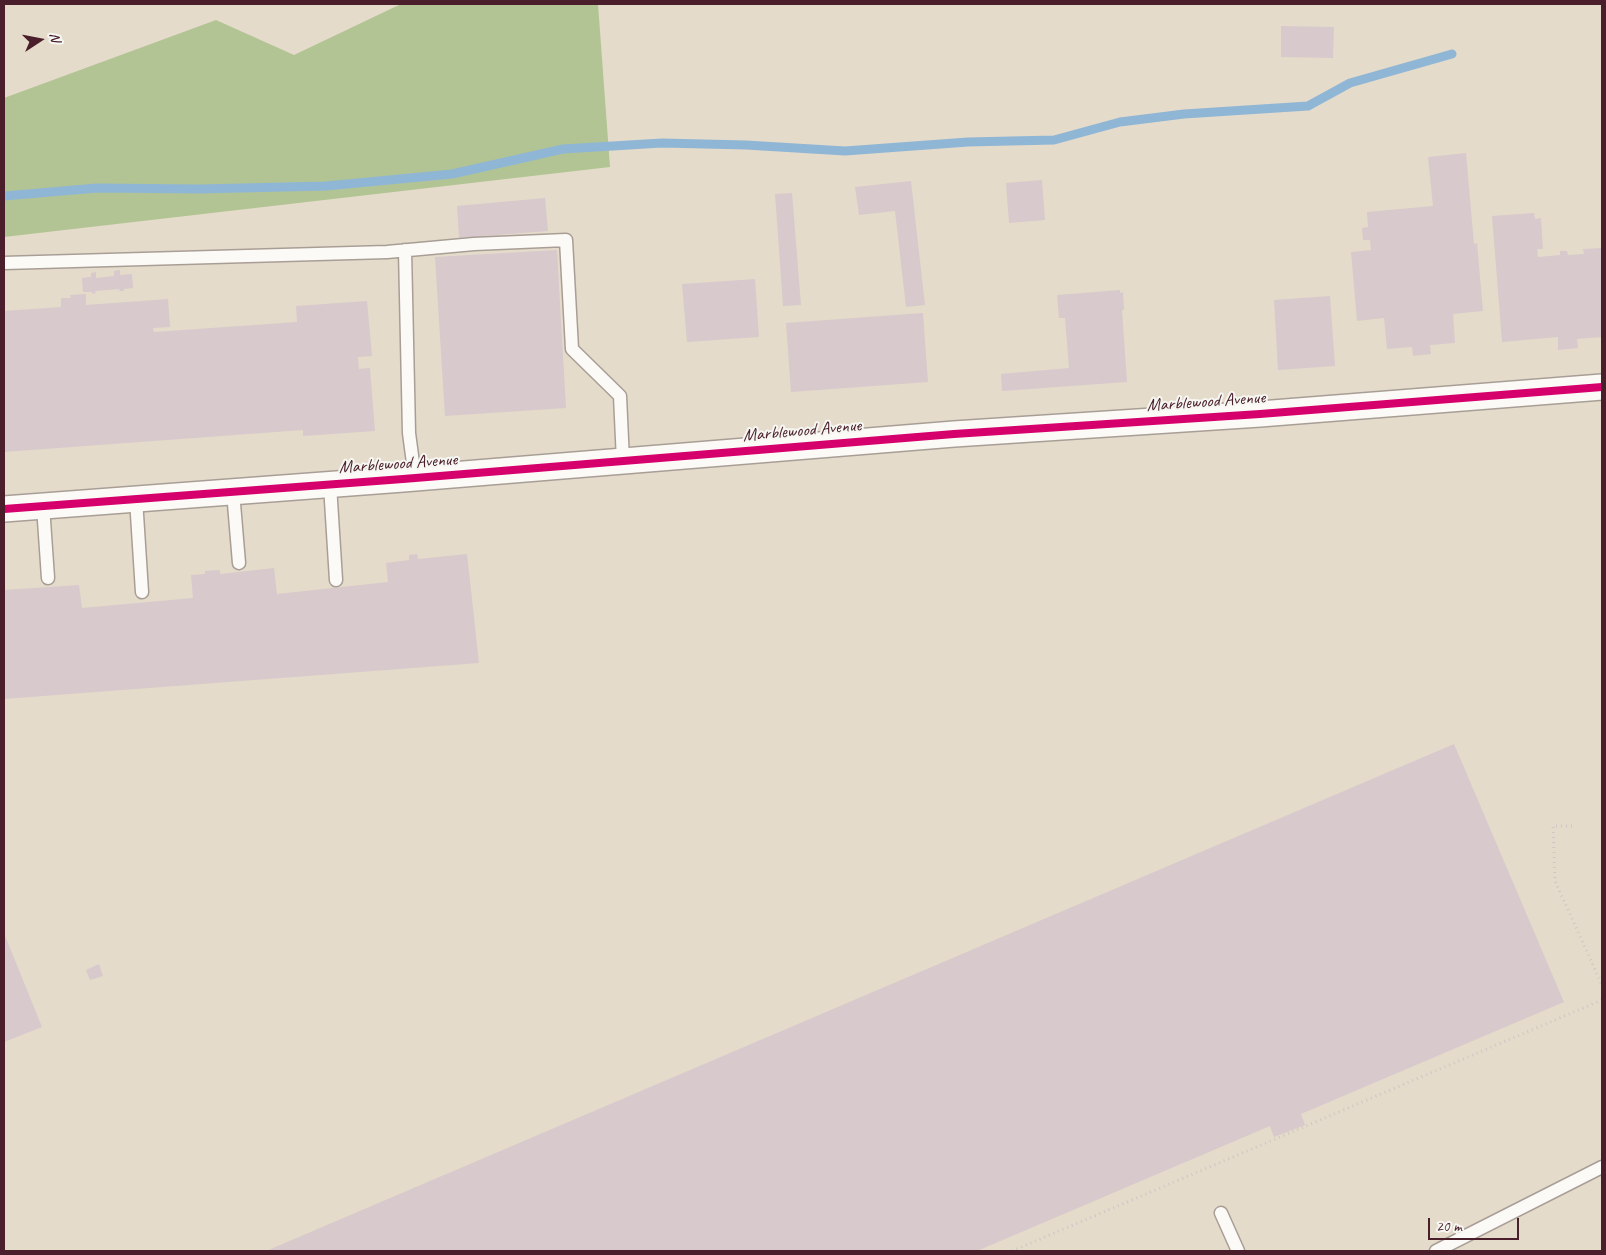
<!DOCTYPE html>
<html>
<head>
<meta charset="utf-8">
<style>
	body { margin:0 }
	#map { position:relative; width:1606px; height:1255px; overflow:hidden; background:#e5dbca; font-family:Caveat,sans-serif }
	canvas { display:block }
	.frame { position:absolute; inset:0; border:5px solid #4a1f2b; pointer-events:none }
	.north { position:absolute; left:15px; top:15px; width:50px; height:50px; -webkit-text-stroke:4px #f6f6f2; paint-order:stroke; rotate:79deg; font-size:14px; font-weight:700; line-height:20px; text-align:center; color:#4a1f2b }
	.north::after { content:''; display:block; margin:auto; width:18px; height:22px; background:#4a1f2b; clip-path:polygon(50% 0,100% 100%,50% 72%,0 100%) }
	.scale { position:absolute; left:1428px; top:1218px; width:91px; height:22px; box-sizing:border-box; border:2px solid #4a1f2b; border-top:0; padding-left:6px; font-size:15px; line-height:18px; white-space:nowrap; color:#4a1f2b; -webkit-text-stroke:4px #f6f6f2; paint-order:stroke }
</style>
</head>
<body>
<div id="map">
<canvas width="1606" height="1255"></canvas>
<div class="frame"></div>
<div class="north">N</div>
<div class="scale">20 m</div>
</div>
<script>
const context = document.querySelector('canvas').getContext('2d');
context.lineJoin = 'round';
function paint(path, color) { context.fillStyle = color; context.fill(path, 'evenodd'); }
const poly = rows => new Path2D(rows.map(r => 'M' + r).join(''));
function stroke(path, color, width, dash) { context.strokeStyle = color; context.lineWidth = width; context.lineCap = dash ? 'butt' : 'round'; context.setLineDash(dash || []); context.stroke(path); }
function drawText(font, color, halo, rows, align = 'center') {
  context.font = font + ' Caveat,sans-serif'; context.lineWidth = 4; context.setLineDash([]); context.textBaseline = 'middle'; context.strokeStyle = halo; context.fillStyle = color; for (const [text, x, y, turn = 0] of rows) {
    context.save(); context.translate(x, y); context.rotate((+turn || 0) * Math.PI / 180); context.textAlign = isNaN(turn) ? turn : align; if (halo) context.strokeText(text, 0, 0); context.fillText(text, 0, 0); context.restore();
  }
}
const forest = poly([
	[401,4,598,4,610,167,4,237,4,98,216,20,294,55]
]);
const stream = poly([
	[4,196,97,188,200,189,326,186,452,174,563,149,662,143,746,145,845,151,968,142,1054,140,1120,122,1184,114,1308,106,1350,83,1452,54]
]);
const building = poly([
	[1281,26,1334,27,1333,58,1281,57],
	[1466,153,1474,244,1477,243,1483,311,1453,314,1455,343,1430,345,1431,354,1413,356,1412,347,1387,349,1384,318,1357,321,1351,252,1371,250,1370,240,1363,240,1362,228,1368,227,1367,212,1433,206,1428,157],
	[1042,180,1045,220,1009,223,1006,183],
	[911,181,925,305,906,307,895,211,859,215,855,187],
	[792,193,801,305,783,306,775,194],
	[545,198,548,231,459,238,457,206],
	[1534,213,1535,219,1541,218,1543,249,1537,249,1538,257,1560,255,1560,251,1567,251,1568,255,1584,254,1583,249,1602,248,1602,337,1577,339,1578,348,1558,350,1558,337,1502,342,1492,216],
	[557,250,566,408,445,416,435,257],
	[120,270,120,275,132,274,133,288,124,289,124,291,119,291,120,289,95,291,96,293,92,294,92,292,83,292,82,278,91,277,91,273,96,272,96,278,114,276,114,271],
	[755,279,759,337,687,342,682,284],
	[1120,290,1120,293,1123,292,1124,310,1122,310,1127,382,1002,391,1001,374,1069,368,1065,318,1059,318,1057,295],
	[86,294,86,305,168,299,170,327,153,328,154,332,297,322,296,306,367,301,372,356,358,357,359,369,370,368,375,431,303,436,303,430,4,452,4,311,61,307,61,298,71,298,70,295],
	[1330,296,1335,366,1278,370,1274,300],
	[923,313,928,382,791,392,786,323],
	[417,554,418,559,467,554,479,663,4,699,4,590,79,585,82,608,193,598,191,575,205,574,205,571,220,570,220,574,274,568,277,594,388,582,386,563,409,560,409,555],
	[1454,744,1564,1002,1301,1114,1305,1125,1274,1137,1270,1126,977,1251,266,1251],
	[4,933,42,1027,4,1042],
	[99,964,103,976,90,980,86,970]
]);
const path = poly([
	[1572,826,1553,826,1555,881,1602,985],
	[1012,1251,1602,1000]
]);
const lane = poly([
	[405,250,409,433,415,478],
	[4,263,387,252,474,244,566,240,572,349,620,396,623,461],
	[330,485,336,580],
	[233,492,239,563],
	[136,499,142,592],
	[43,506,48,578],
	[1221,1213,1238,1251],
	[1436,1251,1602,1167]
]);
const street = poly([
	[4,509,403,479,954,434,1260,414,1602,387]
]);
const cycleway = poly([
	[4,509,403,479,954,434,1260,414,1602,387]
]);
const streetNames = [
	["Marblewood Avenue",1206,402,-4],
	["Marblewood Avenue",802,431,-5],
	["Marblewood Avenue",398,464,-4]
];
paint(forest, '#b2c494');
stroke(stream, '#90b6d6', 9);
paint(building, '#d8c9cc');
stroke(lane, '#a99e96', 15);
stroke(street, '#a99e96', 28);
stroke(path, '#cdc7c5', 3, [1, 4]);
stroke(lane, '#fbfaf7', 12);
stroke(street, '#fbfaf7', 25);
stroke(cycleway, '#d6006c', 8);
drawText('18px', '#4a1f2b', '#f6f6f2', streetNames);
</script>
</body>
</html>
